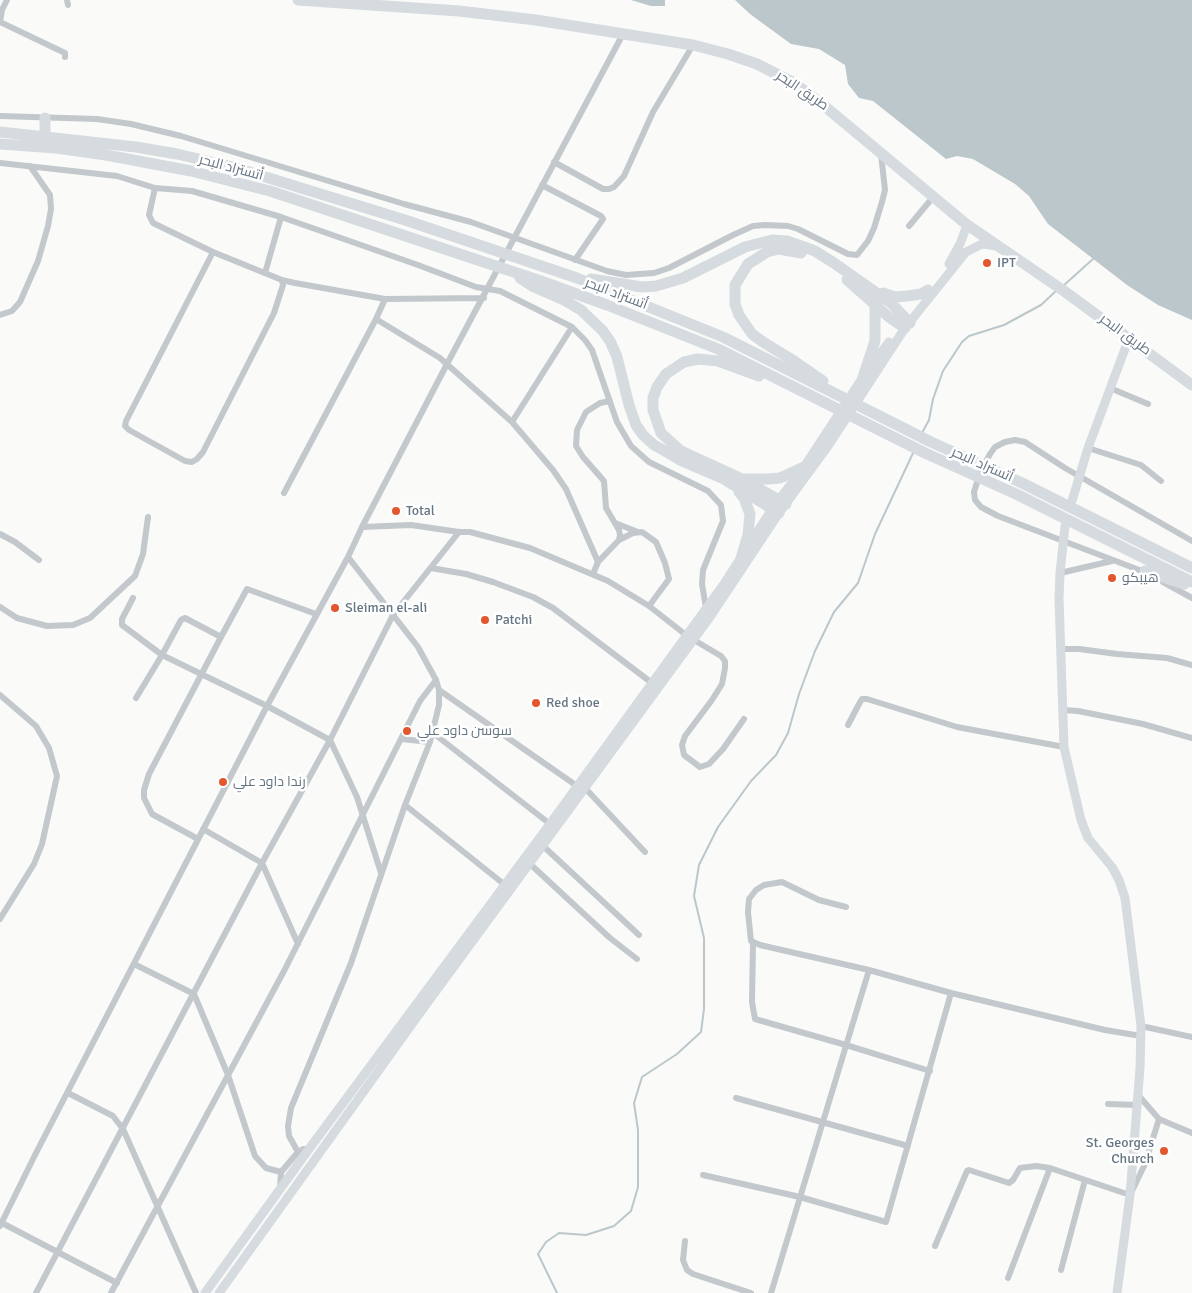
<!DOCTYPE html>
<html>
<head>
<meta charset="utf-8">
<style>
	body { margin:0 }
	canvas { display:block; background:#fafaf8 }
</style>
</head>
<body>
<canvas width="1192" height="1293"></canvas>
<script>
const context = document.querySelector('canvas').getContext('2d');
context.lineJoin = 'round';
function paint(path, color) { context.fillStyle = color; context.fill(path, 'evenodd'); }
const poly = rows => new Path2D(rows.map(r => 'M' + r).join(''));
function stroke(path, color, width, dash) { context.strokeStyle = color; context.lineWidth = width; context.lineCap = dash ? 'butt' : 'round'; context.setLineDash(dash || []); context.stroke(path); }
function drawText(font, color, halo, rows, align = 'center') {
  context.font = font + ' Signika,Cairo,sans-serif'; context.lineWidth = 5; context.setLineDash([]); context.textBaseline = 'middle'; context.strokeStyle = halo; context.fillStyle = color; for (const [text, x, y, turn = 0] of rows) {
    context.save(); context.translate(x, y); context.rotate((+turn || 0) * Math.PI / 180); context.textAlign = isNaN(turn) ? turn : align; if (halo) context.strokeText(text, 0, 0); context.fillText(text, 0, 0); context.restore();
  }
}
const water = poly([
	[631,0,665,0,665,6,651,6],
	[735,0,1192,0,1192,320,1158,305,1127,285,1048,224,1029,196,1015,184,973,159,957,156,946,159,873,101,859,98,848,84,845,65,819,49,791,44,750,14]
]);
const stream = poly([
	[1063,286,1093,259],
	[922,433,929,420,933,399,943,371,962,342,969,336,1004,325,1041,305,1057,290],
	[557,1293,538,1254,546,1242,559,1233,586,1235,614,1226,631,1211,638,1187,638,1130,634,1103,642,1077,677,1054,701,1032,704,1009,704,938,694,896,699,865,718,827,751,781,776,755,788,733,799,694,815,651,834,612,858,583,875,534,914,451]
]);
const minor = poly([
	[67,0,68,5],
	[0,22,65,53,65,57],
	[0,22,2,10,7,0],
	[0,116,97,119,131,124,181,136,404,204,471,222,607,271,626,275,654,273,669,268,733,235,753,226,765,225,788,226,798,229,848,254,857,255,868,241,874,228,882,202,885,190,881,154],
	[554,162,603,189,609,189,614,187,624,176,653,112,693,45],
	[0,163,117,176,155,188,192,191,281,217,418,265,476,287,500,291,572,327,585,340,592,350,617,422,631,446,649,462,708,491,721,505,723,521,703,570,702,584,706,608],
	[542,185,601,216,603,219,575,260],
	[155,188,149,215,153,223,213,252,282,280,295,283,385,299,484,298],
	[909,226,934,196],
	[213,252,126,421,125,426,129,430,185,461,192,462,197,459,203,452,274,313,283,285,282,280],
	[265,273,281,217],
	[385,299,376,319,440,358,512,422,553,470,566,489,598,562,593,574],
	[0,315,12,311,20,302,38,261,48,226,51,209,50,195,30,166],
	[1110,388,1148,404],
	[610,401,600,403,586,412,577,430,576,446,583,457,604,481,606,508,619,530,620,535,619,540],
	[512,422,572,327],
	[1088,448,1141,465,1161,481],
	[284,493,376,319],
	[615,523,638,532],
	[362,527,411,525,459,532,470,532,530,548,608,581,649,606,686,635],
	[0,534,15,542,39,560],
	[598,562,619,540,633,533,642,532,656,542,665,563,669,579,649,606],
	[431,568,466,574,493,582,533,597,553,608,652,683],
	[1060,573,1112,561],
	[1147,573,998,516,981,507,975,500,974,492,981,470,990,454,995,447,1005,442,1015,440,1025,442,1065,468,1192,541],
	[1163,582,1192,598],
	[133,598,122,619,122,625,162,655,136,698],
	[0,607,17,618,47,626,73,625,90,618,135,576,143,554,148,517],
	[221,637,185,618,181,620,162,655,267,706,330,740,357,797,381,873],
	[694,640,721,656,725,661,725,668,722,684,712,700,685,736,682,745,684,755,700,767,709,764,723,749,744,719],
	[1061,649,1079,649,1117,654,1167,658,1192,665],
	[439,690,577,786],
	[0,695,36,726,49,748,57,776,42,844,34,864,0,919],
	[1063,710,1078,711,1143,724,1192,738],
	[848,725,859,704,862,699,867,699,957,727,1064,747],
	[433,733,550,824],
	[401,739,430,742],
	[585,788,645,852],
	[405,805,505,885],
	[203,829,262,863,298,944],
	[198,839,152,814,144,798,144,790,149,774,221,637,247,589,316,614],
	[542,845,639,935],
	[529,863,610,938,637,959],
	[846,907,819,900,782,882,764,885,756,890,749,899,748,912,751,941,760,945,869,970,951,993,1105,1030,1141,1036],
	[753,943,752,1002,755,1019,846,1045,930,1071],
	[134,964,194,994,228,1075,255,1156,266,1168,281,1172],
	[1141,1026,1192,1037],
	[68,1093,113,1116,123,1129,196,1293],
	[1139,1096,1159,1119,1192,1133],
	[736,1098,908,1146],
	[1108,1104,1138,1105],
	[298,1152,289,1136,288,1126,291,1108,351,963,405,805,430,742,439,705,439,690,436,680,418,647,348,557],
	[703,1175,800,1197,886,1222,951,993],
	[280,1189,281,1172,298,1152,303,1149,309,1149],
	[2,1223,117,1283],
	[0,1226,36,1153,267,706,348,557,362,527,447,364,623,34],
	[685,1241,683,1260,687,1270,693,1274,751,1293],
	[935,1246,967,1171,969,1170,1009,1183,1013,1180,1020,1168,1036,1166,1050,1168,1130,1195,1145,1164,1159,1119],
	[1061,1270,1085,1180],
	[1008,1278,1050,1168],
	[36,1293,262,863,330,740,393,615,459,532],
	[111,1293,284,971,420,701,436,680],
	[771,1293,869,970]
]);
const secondary = poly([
	[949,264,960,244,966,228,966,224],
	[1072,501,1088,448,1129,338],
	[1065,526,1060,573,1059,599,1064,747,1081,820,1088,838,1112,867,1119,880,1125,898,1141,1026,1140,1068,1130,1195,1117,1293],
	[205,1293,309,1149,550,824,724,584,772,509,804,467,863,377,889,342],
	[219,1293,420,1013,710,617,779,513,828,446,905,328,966,252,982,244,997,246]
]);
const trunk = poly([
	[298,0,459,11,536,20,693,45,728,54,757,64,796,84,828,109,966,224,1064,291,1192,385]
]);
const motorway = poly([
	[45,118,45,136],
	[0,132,136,147,177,154,233,167,405,220,577,278,723,337,931,442,1022,483,1192,568],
	[0,144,56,148,106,155,191,171,270,191,541,281,607,305,718,349,925,453,1016,494,1192,582],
	[801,253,779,249,767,252,748,264,735,285,735,304,739,315,752,334,763,342,794,361,823,381],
	[520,278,534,287,564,300,581,310,602,330,610,341,617,357,629,405,636,425,643,435,654,445,665,451,682,461,724,479,779,513],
	[591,279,642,287,656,286,683,278,745,247,772,240,787,241,815,251,834,263,891,303,910,323],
	[847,280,890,318,905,328],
	[883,293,895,297,907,296,921,294,928,290],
	[759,376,718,361,698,359,684,362,666,374,657,387,653,398,653,410,661,433,681,451,742,479,786,504],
	[863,377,875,341,875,306],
	[743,479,768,479,780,478,804,467],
	[739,492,744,498,750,514,748,535,741,558],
	[1145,571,1184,584]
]);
const markers = [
	[987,263,5,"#e4572e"],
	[396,511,5,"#e4572e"],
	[1112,578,5,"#e4572e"],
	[335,608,5,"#e4572e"],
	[485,620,5,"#e4572e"],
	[536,703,5,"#e4572e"],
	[407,731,5,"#e4572e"],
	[223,782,5,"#e4572e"],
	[1164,1151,5,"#e4572e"]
];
const streetNames = [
	["طريق البحر",802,91,34],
	["أتستراد البحر",231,168,15],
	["أتستراد البحر",616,294,21],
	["طريق البحر",1125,335,36],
	["أتستراد البحر",982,465,24]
];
const poiNames = [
	["IPT",997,263],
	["Total",406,511],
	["هيبكو",1122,578],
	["Sleiman el-ali",345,608],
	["Patchi",495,620],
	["Red shoe",546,703],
	["سوسن داود علي",417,731],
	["رندا داود علي",233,782],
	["St. Georges",1154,1143,"right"],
	["Church",1154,1159,"right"]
];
paint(water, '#bbc7cb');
stroke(stream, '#bbc7cb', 2);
stroke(minor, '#c3c8cc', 6);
stroke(secondary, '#d6dbdf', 9);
stroke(trunk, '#d6dbdf', 11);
stroke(motorway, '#d6dbdf', 11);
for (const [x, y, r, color] of markers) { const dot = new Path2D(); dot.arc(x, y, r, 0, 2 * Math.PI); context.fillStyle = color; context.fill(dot); stroke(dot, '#fff', 2); }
drawText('14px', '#657683', '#fff', streetNames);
drawText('14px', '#657683', '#fff', poiNames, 'left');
</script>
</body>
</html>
